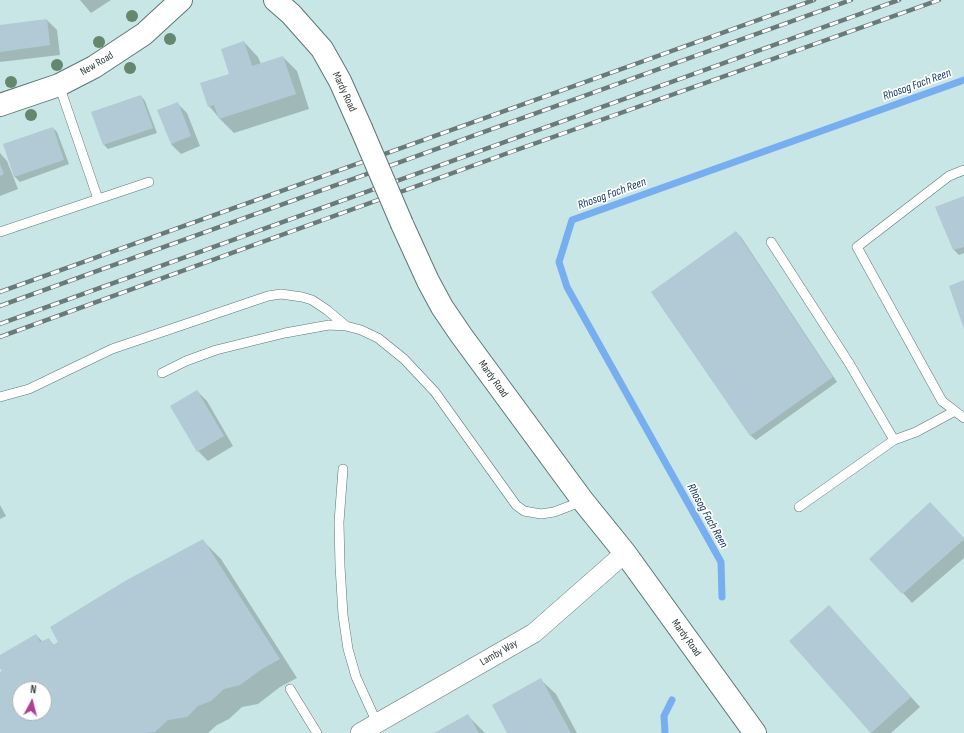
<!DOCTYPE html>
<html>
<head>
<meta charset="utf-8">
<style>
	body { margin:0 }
	#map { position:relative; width:964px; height:733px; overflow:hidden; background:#c9e6e6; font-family:"Sofia Sans Condensed",sans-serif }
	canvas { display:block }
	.north { position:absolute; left:12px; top:681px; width:40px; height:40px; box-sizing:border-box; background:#fff; border:1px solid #adb2b2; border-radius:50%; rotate:7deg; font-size:11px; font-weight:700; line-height:16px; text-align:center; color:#323e3e }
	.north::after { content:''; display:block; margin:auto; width:14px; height:18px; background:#b13d96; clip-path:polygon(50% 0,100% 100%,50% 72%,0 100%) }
</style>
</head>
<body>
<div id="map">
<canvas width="964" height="733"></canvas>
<div class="north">N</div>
</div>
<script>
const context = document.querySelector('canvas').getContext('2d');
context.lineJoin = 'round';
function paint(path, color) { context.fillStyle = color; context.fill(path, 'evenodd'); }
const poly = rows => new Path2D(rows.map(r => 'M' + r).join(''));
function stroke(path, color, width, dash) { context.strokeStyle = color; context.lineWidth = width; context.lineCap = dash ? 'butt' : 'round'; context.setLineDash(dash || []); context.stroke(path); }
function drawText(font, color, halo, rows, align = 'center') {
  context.font = font + ' "Sofia Sans Condensed",sans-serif'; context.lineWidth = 3.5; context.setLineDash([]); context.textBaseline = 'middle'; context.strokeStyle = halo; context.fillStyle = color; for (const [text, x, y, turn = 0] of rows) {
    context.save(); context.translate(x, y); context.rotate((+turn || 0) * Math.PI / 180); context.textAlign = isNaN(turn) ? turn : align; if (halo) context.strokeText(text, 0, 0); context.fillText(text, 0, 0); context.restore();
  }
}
const shadow = poly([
	[80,0,111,0,91,13],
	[47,20,57,30,60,55,0,62,0,26],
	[244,42,258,57,261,64,283,57,297,71,309,109,234,133,220,119,209,106,230,74],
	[141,96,145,101,157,133,108,149,104,145],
	[177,103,187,113,200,146,181,154,171,144],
	[53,128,57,132,69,164,20,182,14,176],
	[0,153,7,161,18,189,0,196],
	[964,197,964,253,959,255,954,250,936,208],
	[736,232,741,237,837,382,756,440,751,436,652,292],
	[197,391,207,401,233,446,208,461,198,451],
	[0,505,6,516,0,519],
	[964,539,964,558,912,603,903,593],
	[203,541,221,559,297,678,280,687,258,704,242,707,229,719,217,725,208,733,0,733,0,673,3,671,0,666,0,656,36,635,43,642,48,639,54,645],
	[20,689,44,689,44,713,20,713],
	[829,606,920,707,891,733,871,733,790,641],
	[541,680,556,694,577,733,508,733],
	[468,716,485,733,436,733]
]);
const stream = poly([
	[722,597,721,562,567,287,559,262,572,220,964,80],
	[665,733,664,716,672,700]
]);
const building = poly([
	[47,19,50,45,0,52,0,25],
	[244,41,252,66,283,56,296,94,219,119,214,105,208,107,200,83,229,74,221,49],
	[141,95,153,128,103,145,91,112],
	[178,102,191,136,171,144,157,110],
	[53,127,64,160,14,177,3,144],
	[0,164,4,174,0,176],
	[964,196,964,247,953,250,935,207],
	[736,231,833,377,750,436,651,292],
	[964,280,964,329,949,286],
	[197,390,224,436,197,452,170,406],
	[930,502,964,538,964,539,902,594,869,559],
	[203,539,280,659,262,669,240,685,224,689,211,701,198,706,187,717,168,720,155,732,144,733,0,733,0,672,2,671,0,668,0,655,36,634,40,642,49,638,53,645,58,642,50,627,125,581],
	[20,689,44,689,44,713,20,713],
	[829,605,911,697,871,733,789,641],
	[541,678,571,733,507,733,492,705],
	[468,714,479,733,434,733]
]);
const service = poly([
	[59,85,98,199],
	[964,170,949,176,857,247,942,401,964,418],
	[0,232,149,182],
	[771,242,849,363,894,440],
	[162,373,186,361,216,350,285,333,329,325,346,326,361,330,378,338,404,359,435,392,516,505,524,511,541,514,554,512,583,501],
	[0,397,29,389,112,349,268,296,281,294,302,297,312,300,327,310,346,326],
	[343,469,339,522,340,566,343,615,348,649,356,677,377,723],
	[799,507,894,440,916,432,955,411],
	[290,689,317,733]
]);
const minor = poly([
	[360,733,534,633,625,553]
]);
const tertiary = poly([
	[0,105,59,85,94,67,144,34,181,0]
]);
const secondary = poly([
	[275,0,291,14,322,49,340,81,361,128],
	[402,224,428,281,442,307,461,335,583,501,625,553,755,733]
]);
const rail = poly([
	[0,292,814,0],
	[0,306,851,0],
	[0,324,899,0],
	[0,337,508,153,939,0]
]);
const secondaryBridge = poly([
	[361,128,402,224]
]);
const trees = [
	[132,16],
	[170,39],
	[99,42],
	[57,65],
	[130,68],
	[11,82],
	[31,115]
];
const streetNames = [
	["New Road",97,64,-30],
	["Mardy Road",344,92,65],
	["Mardy Road",493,379,54],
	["Mardy Road",686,638,54],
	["Lamby Way",499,653,-30]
];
const waterNames = [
	["Rhosog Fach Reen",917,85,-20],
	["Rhosog Fach Reen",612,194,-20],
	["Rhosog Fach Reen",707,516,61]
];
paint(shadow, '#0003');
stroke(stream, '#76aef0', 7);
paint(building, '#b1cad5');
stroke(service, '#5d7777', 10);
stroke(minor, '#5d7777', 20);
stroke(tertiary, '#5d7777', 24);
stroke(secondary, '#5d7777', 24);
stroke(service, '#fff', 9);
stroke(minor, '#fff', 19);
stroke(tertiary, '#fff', 22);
stroke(secondary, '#fff', 22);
stroke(rail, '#687a7a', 4.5);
stroke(rail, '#fff', 3, [9]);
stroke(secondaryBridge, '#5d7777', 24, []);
stroke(secondaryBridge, '#fff', 22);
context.fillStyle = '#65876d';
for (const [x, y] of trees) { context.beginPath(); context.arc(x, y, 6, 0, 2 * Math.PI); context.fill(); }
drawText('11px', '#323e3e', '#fff', streetNames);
drawText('italic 12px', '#153b66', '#fff', waterNames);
</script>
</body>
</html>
